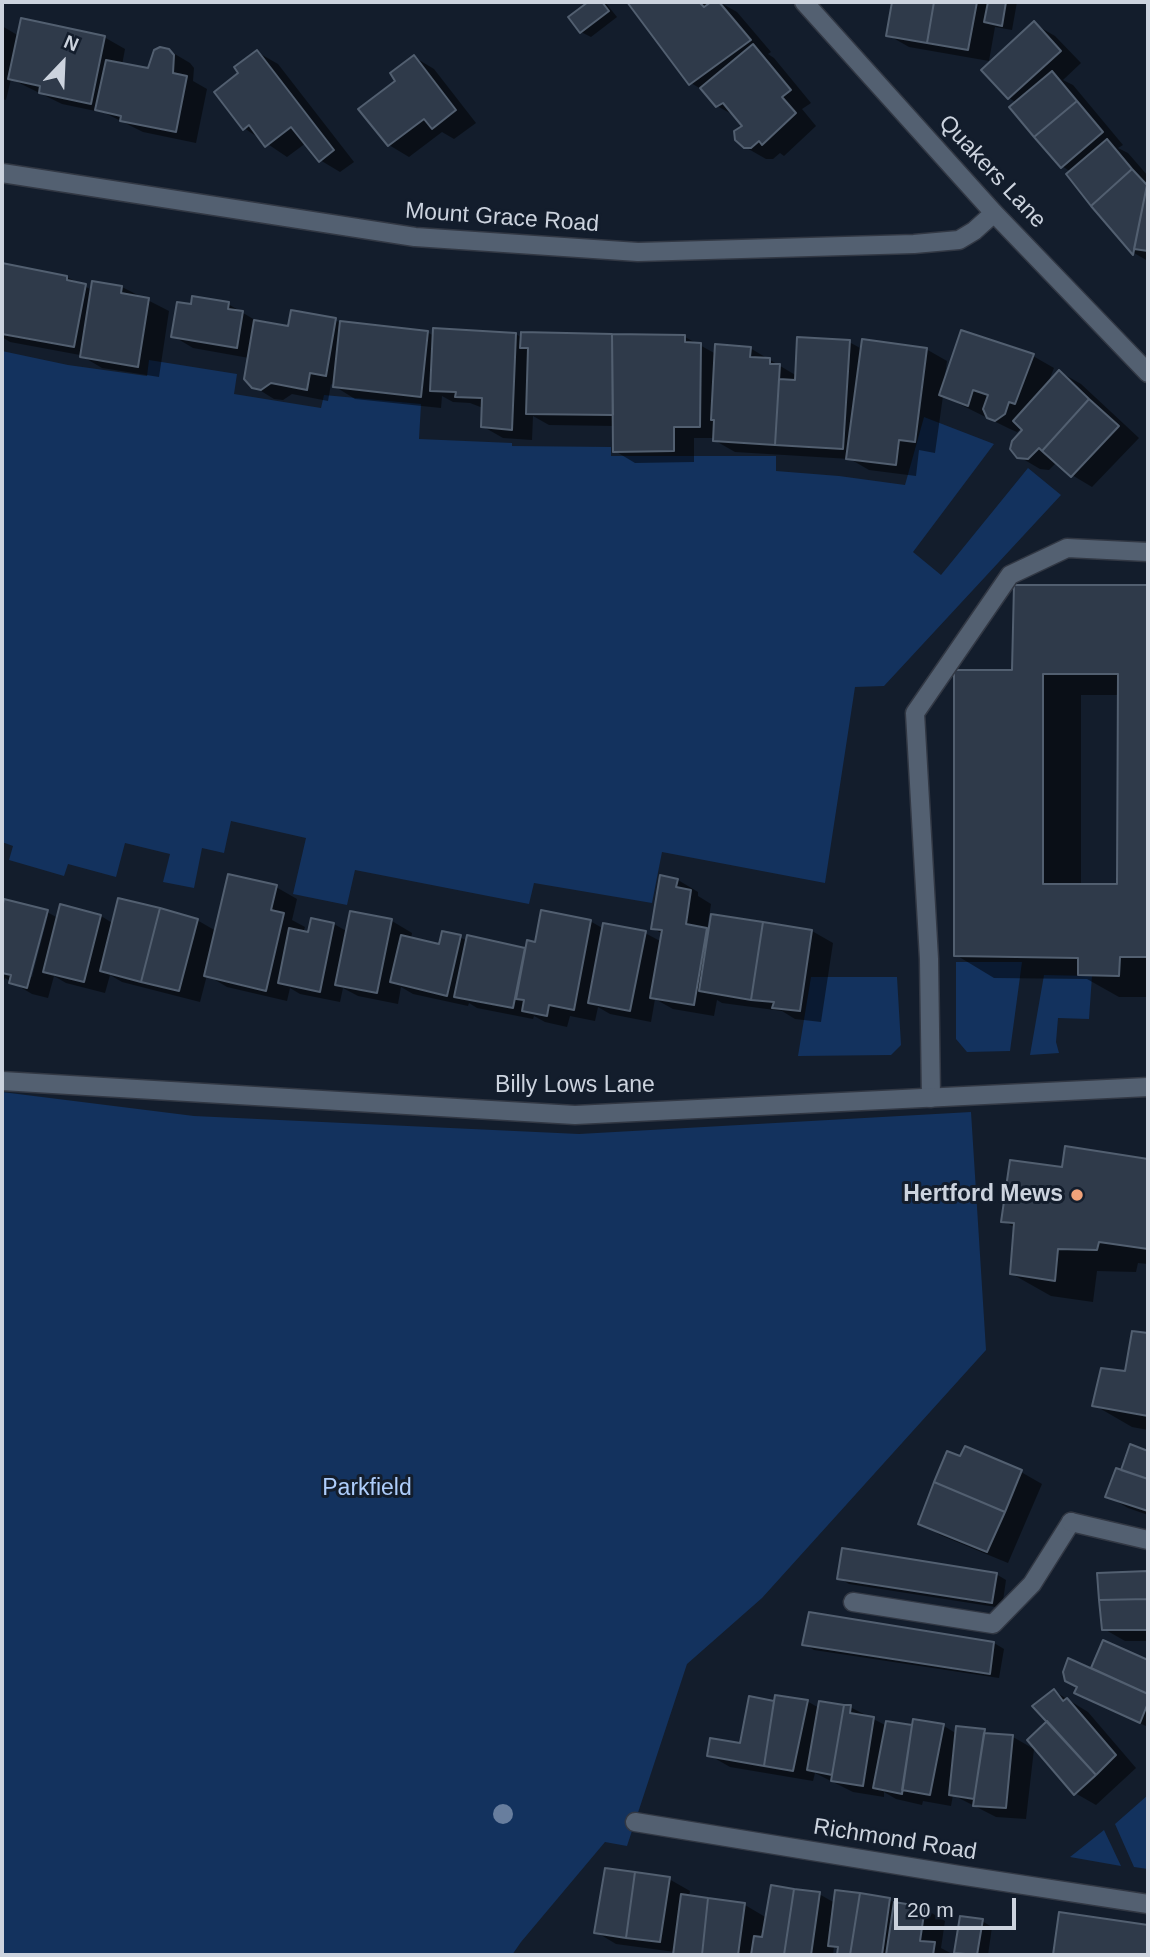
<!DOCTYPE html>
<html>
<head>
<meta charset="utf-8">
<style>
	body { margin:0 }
	#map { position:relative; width:1150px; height:1957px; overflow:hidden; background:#131d2c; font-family:Arial,sans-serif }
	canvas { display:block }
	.frame { position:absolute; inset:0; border:4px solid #ccd3de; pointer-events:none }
	.north { position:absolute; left:28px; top:28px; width:70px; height:70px; -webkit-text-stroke:5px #131d2c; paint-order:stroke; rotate:23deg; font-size:19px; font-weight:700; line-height:28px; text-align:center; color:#ccd3de }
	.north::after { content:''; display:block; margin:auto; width:24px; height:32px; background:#ccd3de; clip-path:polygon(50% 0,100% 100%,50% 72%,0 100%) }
	.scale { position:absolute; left:894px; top:1898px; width:122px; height:32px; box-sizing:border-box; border:4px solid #ccd3de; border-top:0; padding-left:9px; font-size:21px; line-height:24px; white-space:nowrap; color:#ccd3de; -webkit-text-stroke:5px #131d2c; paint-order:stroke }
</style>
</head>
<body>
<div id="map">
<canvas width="1150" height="1957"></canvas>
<div class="frame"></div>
<div class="north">N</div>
<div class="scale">20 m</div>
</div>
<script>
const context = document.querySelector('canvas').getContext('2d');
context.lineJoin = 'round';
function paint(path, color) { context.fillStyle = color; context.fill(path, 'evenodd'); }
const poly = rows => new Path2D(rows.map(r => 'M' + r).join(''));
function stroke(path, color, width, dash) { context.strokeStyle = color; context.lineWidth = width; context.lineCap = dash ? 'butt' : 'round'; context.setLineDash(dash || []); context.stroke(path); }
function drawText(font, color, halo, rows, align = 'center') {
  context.font = font + ' Arial,sans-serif'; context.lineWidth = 6; context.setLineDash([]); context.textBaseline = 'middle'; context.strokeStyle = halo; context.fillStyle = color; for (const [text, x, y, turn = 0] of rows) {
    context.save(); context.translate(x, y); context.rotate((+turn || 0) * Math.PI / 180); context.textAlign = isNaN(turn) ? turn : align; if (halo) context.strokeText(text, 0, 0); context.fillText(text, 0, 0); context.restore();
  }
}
const green = poly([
	[2,351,68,365,147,376,149,360,237,374,234,394,321,408,324,395,421,404,419,439,512,443,512,446,611,447,611,456,776,456,776,471,839,476,905,485,924,417,994,444,913,552,941,575,1028,468,1061,495,884,686,855,687,825,883,662,852,652,903,534,883,529,904,355,870,347,905,293,894,306,838,231,821,224,853,202,848,194,888,163,882,170,854,125,843,116,877,68,864,64,876,9,860,13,846,2,842],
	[956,962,1022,962,1010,1051,967,1052,956,1039],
	[1044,975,1092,976,1089,1019,1058,1018,1056,1042,1059,1053,1030,1055],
	[811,977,897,977,901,1045,891,1055,798,1056],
	[2,1092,194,1116,579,1134,971,1112,986,1350,762,1598,687,1664,627,1846,605,1842,521,1942,512,1955,2,1955],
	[1148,1795,1148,1869,1134,1867,1115,1824],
	[1104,1830,1121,1866,1070,1857]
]);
const shadow = poly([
	[591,2,605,2,617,17,591,37,581,32,570,17],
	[626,2,719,2,737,12,771,52,768,54,774,58,811,103,802,109,816,126,784,156,780,153,773,159,766,159,745,147,745,127,737,117,717,106,706,92,691,83],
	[894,2,1017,2,1012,30,995,27,989,61,909,47,888,35],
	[1034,24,1055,36,1081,63,1063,80,1073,85,1123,145,1118,148,1128,153,1148,176,1148,261,1134,253,1068,175,1071,172,1062,166,1017,103,1009,98],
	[2,26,19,36,104,37,125,49,122,65,149,70,168,50,190,63,194,68,193,81,207,89,196,143,143,132,105,113,62,104,11,79,6,100,2,99],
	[257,52,278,64,354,162,340,172,320,160,306,143,287,157,244,128,241,73],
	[414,57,434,69,476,123,454,139,442,132,409,157,389,145,398,81],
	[2,265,67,277,92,290,122,287,169,311,159,377,102,368,80,355,10,342,2,337],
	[228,304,260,323,289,328,335,320,341,323,427,332,434,336,516,334,522,338,685,337,716,354,750,348,797,376,849,342,862,349,926,349,947,361,945,376,947,376,962,332,1033,356,1054,368,1047,386,1060,372,1081,384,1139,438,1092,487,1072,475,1057,462,1049,470,1040,469,1018,456,1025,430,1022,428,1017,432,1010,429,943,396,935,453,919,450,916,476,869,470,850,459,735,452,714,440,715,438,694,438,694,462,635,463,615,451,615,426,549,425,533,416,532,440,503,438,482,426,483,408,470,403,453,402,442,396,441,408,355,399,331,384,328,401,292,394,283,400,274,399,253,386,249,358,193,348,173,336,192,306],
	[1016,586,1148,586,1148,997,1119,997,1087,979,994,978,956,955,1014,672],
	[1081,695,1119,695,1119,886,1081,886],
	[678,880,698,892,698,896,711,904,707,930,710,931,812,931,833,943,821,1022,795,1019,782,1011,722,1003,717,1000,714,1016,673,1009,655,999,651,1022,610,1014,598,1007,595,1021,570,1016,567,1027,545,1022,534,1016,533,1019,477,1008,469,1003,468,1006,413,994,401,987,398,1004,358,996,343,988,340,1002,300,994,290,988,287,1001,227,987,207,975,200,1002,122,982,110,975,105,993,66,983,54,976,48,998,32,994,5,978,2,985,2,905,47,912,58,918,101,916,114,924,197,920,216,931,276,887,297,899,292,920,305,927,303,933,309,934,334,924,348,932,351,913,392,921,412,933,411,939,441,946,460,937,467,941,468,937,527,950,536,944,590,921,604,929,645,933,662,942,663,934,652,928],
	[45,915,48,915,32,977,28,976],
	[1066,1148,1148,1161,1148,1264,1138,1263,1136,1272,1097,1271,1093,1302,1051,1296,1012,1274,1016,1228,1003,1221,1063,1169],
	[1133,1333,1148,1335,1148,1430,1132,1427,1094,1405,1127,1373],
	[1131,1447,1148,1452,1148,1515,1128,1508,1107,1496,1122,1472],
	[1021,1472,1042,1484,1008,1563,940,1535,920,1523],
	[1148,1573,1148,1641,1125,1641,1104,1629,1099,1575],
	[996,1574,1006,1580,1002,1608,849,1584,839,1578],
	[994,1643,1004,1649,999,1678,814,1650,804,1644],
	[1104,1643,1148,1662,1148,1727,1076,1693,1092,1670],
	[1054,1691,1088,1712,1136,1768,1096,1805,1075,1793,1049,1721],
	[750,1698,775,1703,807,1701,819,1708,820,1703,850,1707,887,1726,887,1723,914,1728,944,1726,957,1734,984,1731,992,1736,1013,1737,1034,1749,1026,1819,996,1817,953,1795,951,1806,923,1801,922,1805,896,1799,884,1792,884,1797,853,1792,815,1773,813,1781,730,1767,709,1755,741,1745],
	[669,1879,690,1891,689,1897,745,1905,767,1918,819,1894,835,1903,837,1892,890,1900,897,1905,925,1909,945,1921,941,1948,954,1955,838,1955,839,1950,834,1947,833,1955,675,1955,675,1952,616,1944,596,1932],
	[1061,1914,1148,1927,1148,1955,1055,1955],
	[982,1921,992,1927,988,1955,962,1955,956,1952]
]);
const building = poly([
	[588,2,602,2,609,11,580,33,568,17,588,2],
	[627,2,699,2,704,7,711,2,719,2,751,40,689,85,627,2],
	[892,2,934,2,927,43,886,36,892,2],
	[934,2,977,2,968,50,927,43,934,2],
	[988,2,1006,2,1002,26,984,22,988,2],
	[21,18,105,36,91,104,39,93,40,86,8,79,21,18],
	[1034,21,1061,51,1008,99,981,70,1034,21],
	[753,44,791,90,782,97,796,113,762,145,759,141,751,148,744,148,735,140,734,131,742,126,723,103,716,107,700,88,753,44],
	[160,47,169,49,174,55,173,73,187,76,176,132,120,121,121,116,95,110,106,60,148,68,154,50,160,47],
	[257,50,334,150,319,162,291,127,265,147,249,125,243,130,214,92,238,73,234,67,257,50],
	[414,55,456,110,432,129,424,119,388,146,358,109,395,81,390,73,414,55],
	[1052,71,1077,101,1034,137,1009,107,1052,71],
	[1077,101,1103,132,1061,168,1034,137,1077,101],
	[1107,139,1132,169,1091,206,1066,174,1107,139],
	[1132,169,1147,185,1133,255,1091,206,1132,169],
	[1147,185,1148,185,1148,251,1134,249,1147,185],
	[2,263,67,276,67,280,86,284,74,347,2,334,2,263],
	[92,281,122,286,121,293,149,298,138,367,80,357,92,281],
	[192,296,229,302,228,309,243,311,237,348,171,337,177,302,191,304,192,296],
	[291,310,336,318,326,376,310,373,307,390,271,383,261,390,252,388,244,379,254,320,288,326,291,310],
	[340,321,428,331,421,397,333,387,340,321],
	[433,328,516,333,512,430,481,427,482,398,455,397,456,392,430,391,433,328],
	[961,330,1034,354,1015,404,1009,402,1005,414,995,421,987,418,983,409,988,395,973,390,968,406,939,395,961,330],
	[521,332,612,334,613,415,526,414,528,348,520,348,521,332],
	[612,334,685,335,685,342,701,343,700,427,674,427,674,451,613,452,612,334],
	[797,337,850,340,843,449,775,445,779,379,795,380,797,337],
	[862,339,927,348,915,442,899,440,896,465,846,459,862,339],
	[715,344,751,347,750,357,770,358,770,364,780,364,775,445,713,441,714,420,711,420,715,344],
	[1059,370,1089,399,1042,451,1039,448,1028,459,1017,458,1010,449,1012,441,1022,430,1013,421,1059,370],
	[1089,399,1119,426,1071,477,1042,451,1089,399],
	[1014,585,1148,585,1148,957,1120,957,1119,976,1078,975,1078,958,954,956,954,670,1012,670,1014,585],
	[1043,674,1118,674,1117,884,1043,884,1043,674],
	[228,874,277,885,271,910,284,913,266,991,204,976,228,874],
	[660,875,678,879,676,887,691,890,686,924,707,928,694,1005,650,998,662,930,651,929,660,875],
	[118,898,160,908,141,982,100,971,118,898],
	[4,899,48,910,27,988,9,983,11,975,2,973,2,908,4,899],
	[60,904,101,915,84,982,43,972,60,904],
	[160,908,198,919,179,991,141,982,160,908],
	[541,910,591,920,574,1010,549,1005,547,1016,522,1011,524,1000,516,999,527,940,535,942,541,910],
	[350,911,392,919,377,993,335,985,350,911],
	[711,914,763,922,751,1000,699,991,711,914],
	[311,918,334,923,320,992,278,983,289,928,308,932,311,918],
	[763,922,812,930,800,1011,772,1008,774,1002,751,1000,763,922],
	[603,923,646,931,630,1011,588,1003,603,923],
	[442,931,461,935,447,996,390,982,401,935,439,944,442,931],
	[467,935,525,948,513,1008,454,997,467,935],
	[1065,1146,1148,1159,1148,1249,1099,1242,1097,1250,1058,1249,1055,1281,1010,1274,1014,1223,1001,1222,1010,1160,1062,1167,1065,1146],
	[1132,1331,1148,1333,1148,1416,1092,1406,1101,1368,1125,1371,1132,1331],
	[1130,1444,1148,1451,1148,1479,1121,1470,1130,1444],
	[965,1446,1022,1470,1005,1512,934,1482,947,1451,960,1456,965,1446],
	[1116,1468,1148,1479,1148,1511,1105,1497,1116,1468],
	[934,1482,1005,1512,987,1552,918,1524,934,1482],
	[842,1548,997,1573,992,1603,837,1579,842,1548],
	[1148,1571,1148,1599,1099,1600,1097,1573,1148,1571],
	[1148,1599,1148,1630,1102,1630,1099,1600,1148,1599],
	[809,1612,994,1642,990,1674,802,1645,809,1612],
	[1103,1640,1148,1660,1148,1694,1091,1668,1103,1640],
	[1068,1658,1148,1694,1148,1703,1140,1723,1074,1693,1077,1687,1065,1681,1063,1672,1068,1658],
	[1054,1689,1063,1701,1067,1698,1116,1755,1096,1775,1032,1706,1054,1689],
	[775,1695,808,1700,793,1771,764,1766,775,1695],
	[749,1696,774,1701,764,1766,707,1756,710,1738,740,1743,749,1696],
	[819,1701,844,1705,832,1775,807,1770,819,1701],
	[844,1705,851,1705,850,1713,874,1717,863,1786,831,1781,844,1705],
	[913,1719,944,1724,930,1795,902,1790,913,1719],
	[886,1721,912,1725,902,1794,873,1788,886,1721],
	[1047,1721,1096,1775,1074,1795,1027,1740,1047,1721],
	[956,1726,985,1729,974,1799,949,1795,956,1726],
	[984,1733,1013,1735,1006,1808,973,1806,984,1733],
	[605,1868,635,1872,626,1938,594,1933,605,1868],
	[635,1872,670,1877,660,1942,626,1938,635,1872],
	[771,1885,794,1889,784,1955,751,1955,754,1936,762,1937,771,1885],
	[794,1889,820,1892,811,1955,784,1955,794,1889],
	[835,1890,860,1893,850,1955,837,1955,838,1947,828,1946,835,1890],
	[860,1893,890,1898,882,1955,850,1955,860,1893],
	[681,1894,708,1898,702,1955,673,1955,681,1894],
	[708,1898,745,1903,738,1955,702,1955,708,1898],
	[894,1902,925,1907,920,1941,935,1942,933,1955,886,1955,894,1902],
	[1059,1912,1148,1925,1148,1955,1053,1955,1059,1912],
	[960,1916,983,1919,977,1955,954,1953,960,1916]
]);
const service = poly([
	[931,1098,929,959,915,713,1010,575,1067,548,1148,552],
	[853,1602,993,1624,1032,1584,1071,1522]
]);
const minor = poly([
	[804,2,994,213,1148,373],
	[2,173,415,237,638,252,914,244,959,240,974,231,994,213],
	[2,1081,575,1115,1148,1087],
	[1071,1522,1148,1540],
	[635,1822,959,1875,1148,1904]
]);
const trees = [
	[503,1814]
];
const markers = [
	[1077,1195,7,"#f0a27a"]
];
const streetNames = [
	["Quakers Lane",992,172,47],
	["Mount Grace Road",502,218,4],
	["Billy Lows Lane",575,1086],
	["Richmond Road",895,1840,9]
];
const poiNames = [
	["Hertford Mews",1063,1195]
];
const parkNames = [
	["Parkfield",367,1489]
];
paint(green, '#13325e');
paint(shadow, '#0007');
paint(building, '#2f3a4a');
stroke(building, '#525f70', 2);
stroke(service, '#323844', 21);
stroke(minor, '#323844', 21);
stroke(service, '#536071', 18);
stroke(minor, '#536071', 18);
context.fillStyle = '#687e9e';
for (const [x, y] of trees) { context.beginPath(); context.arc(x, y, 10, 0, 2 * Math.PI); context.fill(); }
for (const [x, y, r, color] of markers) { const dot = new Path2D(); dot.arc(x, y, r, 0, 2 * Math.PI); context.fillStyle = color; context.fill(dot); stroke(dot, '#131d2c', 2.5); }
drawText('23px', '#ccd3de', '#131d2c', streetNames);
drawText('bold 23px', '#ccd3de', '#131d2c', poiNames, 'right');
drawText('23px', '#aecdfb', '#131d2c', parkNames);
</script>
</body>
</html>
